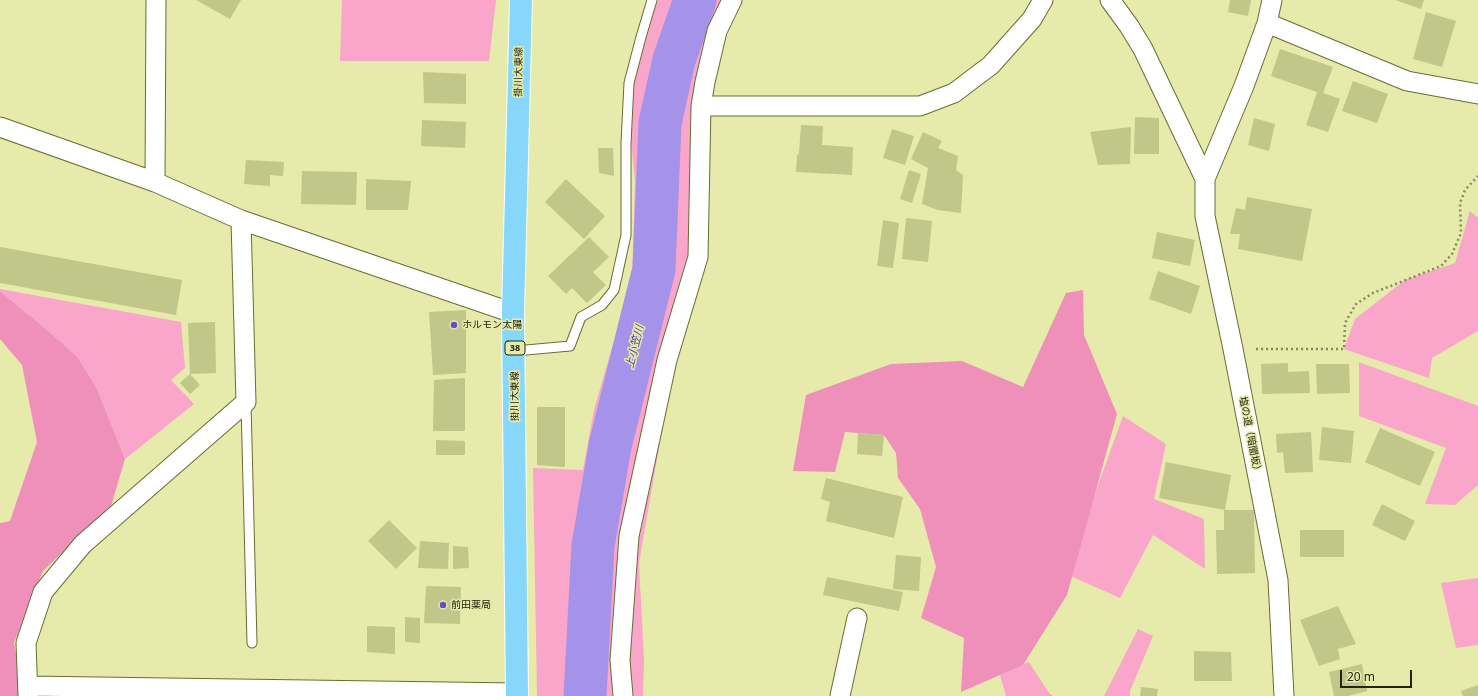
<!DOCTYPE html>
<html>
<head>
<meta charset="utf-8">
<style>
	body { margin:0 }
	#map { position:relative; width:1478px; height:696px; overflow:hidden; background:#e6ebac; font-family:"Noto Sans",sans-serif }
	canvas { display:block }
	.scale { position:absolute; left:1340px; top:670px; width:72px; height:18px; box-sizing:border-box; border:2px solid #24250d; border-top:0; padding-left:5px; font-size:12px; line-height:14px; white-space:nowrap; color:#24250d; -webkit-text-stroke:3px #e6ebac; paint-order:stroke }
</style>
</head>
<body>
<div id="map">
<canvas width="1478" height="696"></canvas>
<div class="scale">20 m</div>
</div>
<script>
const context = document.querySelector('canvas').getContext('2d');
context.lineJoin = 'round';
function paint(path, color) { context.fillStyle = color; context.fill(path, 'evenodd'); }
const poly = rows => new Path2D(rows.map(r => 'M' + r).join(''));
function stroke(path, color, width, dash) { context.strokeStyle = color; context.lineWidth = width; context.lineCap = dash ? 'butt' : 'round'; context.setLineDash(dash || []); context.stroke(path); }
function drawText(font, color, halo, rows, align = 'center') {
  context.font = font + ' "Noto Sans","Noto Sans JP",sans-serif'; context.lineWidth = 3; context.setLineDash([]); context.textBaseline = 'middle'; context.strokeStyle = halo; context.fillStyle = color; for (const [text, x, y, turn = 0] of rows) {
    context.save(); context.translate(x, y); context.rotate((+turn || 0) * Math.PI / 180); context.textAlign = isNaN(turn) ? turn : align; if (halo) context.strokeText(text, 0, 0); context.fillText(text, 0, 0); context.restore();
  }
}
const green = poly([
	[342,0,496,0,489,61,340,61],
	[658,0,729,0,717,31,689,242,684,304,639,563,644,661,643,696,537,696,533,468,583,470,594,410,632,278,635,181,628,110,641,37],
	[1470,211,1478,218,1478,331,1432,358,1429,378,1344,349,1355,319,1405,280,1455,263],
	[0,289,181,322,185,368,171,380,194,404,125,459,97,389,47,330,0,291],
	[1359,362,1478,406,1478,485,1455,505,1425,504,1446,448,1359,416],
	[1123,416,1166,444,1154,499,1204,519,1205,569,1153,535,1120,598,1066,574],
	[1478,578,1478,645,1456,648,1441,583],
	[1138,629,1153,636,1130,691,1130,696,1104,696],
	[1029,662,1049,693,1053,696,1006,696,1000,675]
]);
const forest = poly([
	[1083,290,1084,335,1117,414,1067,595,1023,665,961,692,964,638,921,618,936,567,920,509,898,478,896,453,884,435,845,432,835,472,793,471,806,395,891,364,962,361,1023,387,1066,293],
	[0,291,47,330,77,357,97,389,125,459,111,506,43,571,14,643,24,696,0,696,0,523,10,521,37,442,22,365,0,339]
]);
const river = poly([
	[585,696,593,546,610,446,654,269,660,123,674,60,695,0]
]);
const building = poly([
	[196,0,241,0,230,19],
	[1230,0,1251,0,1248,16,1228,12],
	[1395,0,1424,0,1421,9],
	[1426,12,1456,21,1442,67,1413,59],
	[1280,49,1333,67,1323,93,1340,99,1328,132,1306,125,1317,92,1271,76],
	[423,72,466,74,466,104,424,103],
	[1353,81,1388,94,1377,123,1342,111],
	[1135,117,1159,118,1159,154,1134,154],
	[1254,118,1275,124,1269,151,1248,145],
	[422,120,466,122,465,148,421,146],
	[801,125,823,126,822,145,853,147,852,175,796,172,797,155,799,154],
	[1131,127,1130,164,1098,165,1090,132],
	[892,129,914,136,905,165,883,158],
	[923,132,942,141,938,148,958,156,956,170,963,175,961,213,938,210,922,204,928,168,911,159],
	[598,148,613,148,614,176,599,173],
	[246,160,284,162,283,176,270,175,270,186,244,184],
	[909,170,921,174,912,203,900,199],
	[302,171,357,172,356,205,301,204],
	[366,179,411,181,408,210,366,210],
	[566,179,605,216,584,239,545,202],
	[1247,197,1312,209,1302,261,1238,249,1240,234,1230,234,1236,208,1245,210],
	[906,218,932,221,928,262,902,259],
	[883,220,899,223,893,268,877,266],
	[1157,232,1195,240,1190,266,1152,258],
	[589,237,609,257,593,272,606,285,587,303,572,288,566,294,548,276],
	[0,247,182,280,176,315,0,283],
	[1158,271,1200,286,1191,314,1149,299],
	[466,310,466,373,433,375,429,312],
	[215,322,216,373,190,374,188,323],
	[1288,363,1288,372,1309,371,1310,393,1262,394,1261,364],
	[1316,364,1349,364,1350,393,1317,394],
	[190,374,200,385,190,394,180,383],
	[465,378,465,431,433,431,434,380],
	[537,407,565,407,565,467,537,465],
	[1322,427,1354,431,1351,463,1319,460],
	[1380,428,1435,452,1420,486,1365,462],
	[1311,432,1313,472,1285,473,1283,452,1277,453,1276,434],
	[858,433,884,435,882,456,857,454],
	[436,440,465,441,465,455,436,455],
	[1166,462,1231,475,1225,510,1159,498],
	[826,478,903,497,894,538,826,521,830,502,821,499],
	[1382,504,1415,521,1405,541,1372,525],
	[1224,510,1254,510,1255,573,1217,574,1216,530,1224,530],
	[389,520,417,548,396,569,368,541],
	[1300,530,1344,530,1344,557,1300,557],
	[420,541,449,543,448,569,418,568],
	[453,546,468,547,469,568,453,569],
	[896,555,921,557,919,591,893,589],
	[827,577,903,592,899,611,823,595],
	[426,586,461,587,460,624,424,623],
	[1338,606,1356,644,1338,649,1340,659,1319,666,1300,620],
	[405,617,420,618,420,643,405,642],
	[367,626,395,627,395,654,367,652],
	[1194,651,1231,652,1232,681,1194,681],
	[1362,664,1367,691,1348,696,1334,696,1329,672],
	[1478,685,1478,696,1463,696,1461,691],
	[1141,687,1158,689,1157,696,1140,696]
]);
const path = poly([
	[1256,349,1344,349,1345,323,1356,304,1373,293,1441,266,1452,254,1461,233,1460,203,1465,190,1478,176]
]);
const service = poly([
	[515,351,570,346,581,317,602,305,614,290,626,235,626,143,629,83,641,37,652,0],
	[246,403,252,643]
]);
const minor = poly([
	[1110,0,1129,26,1143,49,1205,179],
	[1272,0,1267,23,1244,86,1205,179,1205,216,1233,349,1278,580,1284,696],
	[1267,23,1407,81,1478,94],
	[701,106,705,82,717,31,732,0],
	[0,127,155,182,241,220,513,313],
	[155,182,156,0],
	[28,686,517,693],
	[28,696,26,643,43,592,83,544,246,402,241,220],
	[623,696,620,660,629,536,667,360,698,257,701,106,920,106,954,93,991,65,1032,19,1043,0],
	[840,696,857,618]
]);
const primary = poly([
	[517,696,513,313,521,0]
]);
const markers = [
	[454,325,4,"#6d4bc4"],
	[443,605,4,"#6d4bc4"]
];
const shields = [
	[515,348,20]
];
const shieldNames = [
	["38",515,348]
];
const streetNames = [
	["掛川大東線",519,72,-89],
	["掛川大東線",515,396,-90],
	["塩の道（暗闇坂）",1250,436,79]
];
const poiNames = [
	["ホルモン太陽",462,325],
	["前田薬局",451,605]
];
const waterNames = [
	["上小笠川",635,347,-76]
];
paint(green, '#faa5ca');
paint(forest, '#ee90ba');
stroke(river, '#a493e9', 43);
paint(building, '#c1c689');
stroke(service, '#696d31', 11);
stroke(minor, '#696d31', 21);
stroke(primary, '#fff', 24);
stroke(path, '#85885d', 2.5, [2, 3]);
stroke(service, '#fff', 9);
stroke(minor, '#fff', 19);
stroke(primary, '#86d7fa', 22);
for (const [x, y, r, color] of markers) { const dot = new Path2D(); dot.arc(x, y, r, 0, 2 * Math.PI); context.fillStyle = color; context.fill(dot); stroke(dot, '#e6ebac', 1.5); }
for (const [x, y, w] of shields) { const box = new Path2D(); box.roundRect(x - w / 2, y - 7, w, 14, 3); context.fillStyle = '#e6ebac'; context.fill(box); stroke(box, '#24250d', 1); }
drawText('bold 9px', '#24250d', null, shieldNames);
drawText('10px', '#24250d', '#e6ebac', streetNames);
drawText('10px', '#24250d', '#e6ebac', poiNames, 'left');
drawText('italic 11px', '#56399d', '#e6ebac', waterNames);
</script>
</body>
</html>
